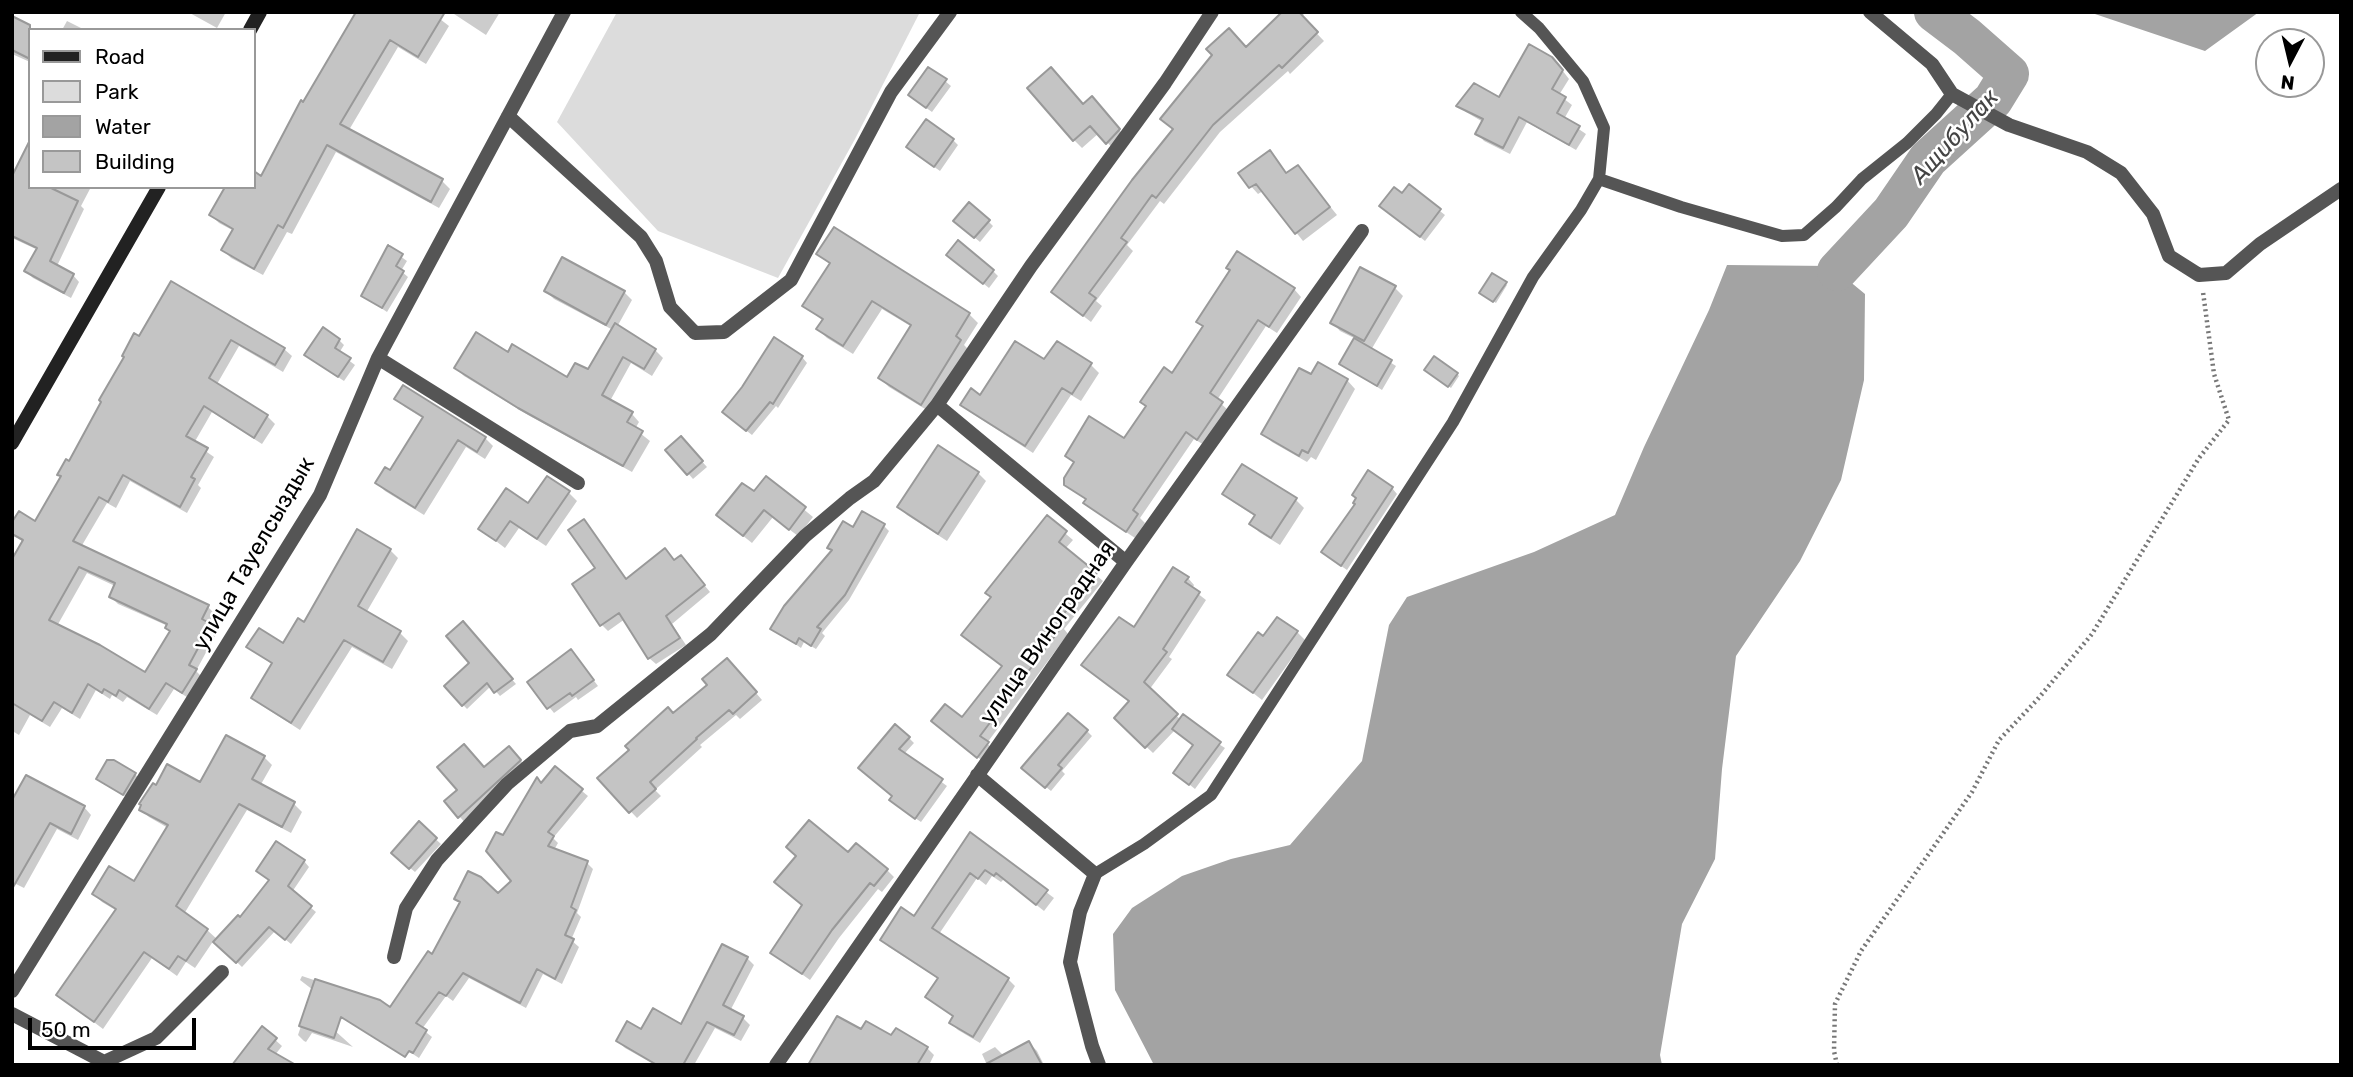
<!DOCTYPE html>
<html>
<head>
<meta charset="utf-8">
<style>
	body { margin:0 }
	#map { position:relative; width:2353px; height:1077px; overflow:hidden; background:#fff; font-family:Rubik,sans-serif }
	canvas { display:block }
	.frame { position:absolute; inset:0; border:14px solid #000; pointer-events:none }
	.legend { position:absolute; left:28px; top:28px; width:228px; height:161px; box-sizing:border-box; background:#fff; border:2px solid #999; margin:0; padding:9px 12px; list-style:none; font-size:21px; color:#000 }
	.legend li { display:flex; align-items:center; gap:14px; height:35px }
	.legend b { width:35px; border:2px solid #999 }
	.north { position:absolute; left:2255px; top:28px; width:70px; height:70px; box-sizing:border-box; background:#fff; border:2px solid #999; border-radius:50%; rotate:187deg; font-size:19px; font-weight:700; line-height:28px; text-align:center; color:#000 }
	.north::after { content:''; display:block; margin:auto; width:24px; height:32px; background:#000; clip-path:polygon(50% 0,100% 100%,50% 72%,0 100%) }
	.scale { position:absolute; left:28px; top:1018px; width:168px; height:32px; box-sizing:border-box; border:4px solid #000; border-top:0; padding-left:9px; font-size:21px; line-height:24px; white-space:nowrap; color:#000; -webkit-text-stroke:5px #fff; paint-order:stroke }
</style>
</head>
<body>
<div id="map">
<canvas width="2353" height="1077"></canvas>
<div class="frame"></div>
<ul class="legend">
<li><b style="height:9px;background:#222"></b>Road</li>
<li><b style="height:19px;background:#dcdcdc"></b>Park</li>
<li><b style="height:19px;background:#a3a3a3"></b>Water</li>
<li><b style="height:19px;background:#c4c4c4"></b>Building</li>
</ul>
<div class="north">N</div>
<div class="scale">50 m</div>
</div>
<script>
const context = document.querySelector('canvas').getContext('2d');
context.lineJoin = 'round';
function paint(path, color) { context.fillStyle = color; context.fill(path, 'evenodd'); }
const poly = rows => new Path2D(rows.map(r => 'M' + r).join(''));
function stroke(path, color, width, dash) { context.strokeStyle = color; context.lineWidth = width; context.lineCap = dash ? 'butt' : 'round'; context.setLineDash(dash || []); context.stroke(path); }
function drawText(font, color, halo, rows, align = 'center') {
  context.font = font + ' Rubik,sans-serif'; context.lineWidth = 5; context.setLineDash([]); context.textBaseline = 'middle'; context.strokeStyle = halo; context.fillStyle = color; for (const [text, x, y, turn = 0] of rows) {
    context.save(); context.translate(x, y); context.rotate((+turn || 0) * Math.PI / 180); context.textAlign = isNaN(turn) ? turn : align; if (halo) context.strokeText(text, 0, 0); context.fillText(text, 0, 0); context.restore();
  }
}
const green = poly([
	[617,12,920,12,855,139,778,278,658,231,557,122]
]);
const water = poly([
	[2089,12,2259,12,2205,51],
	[1727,265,1831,266,1865,294,1864,380,1841,480,1800,561,1736,656,1722,769,1715,859,1682,924,1660,1055,1662,1065,1154,1065,1115,990,1113,934,1132,908,1182,876,1231,859,1290,845,1362,761,1389,625,1407,597,1534,552,1615,515,1644,447,1709,310]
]);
const shadow = poly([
	[188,12,226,12,217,28],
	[358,12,431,12,449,26,426,64,398,47,349,130,442,181,450,189,439,208,336,152,292,234,287,232,263,275,231,258,223,250,234,231,219,223,211,215,254,187,254,173,262,178],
	[451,12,500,12,486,35],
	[1285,12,1306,12,1301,17,1324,41,1290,74,1288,71,1220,132,1164,204,1160,201,1127,245,1133,251,1096,301,1102,306,1091,322,1053,292,1246,49],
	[12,18,35,30,30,30,30,62,12,54],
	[67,21,85,30,62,30],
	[1559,66,1569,79,1559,95,1572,105,1564,119,1586,134,1576,150,1527,122,1510,154,1484,141,1477,133,1483,122,1466,112,1459,106,1500,99],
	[945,81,951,86,932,112,915,100],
	[1083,106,1100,107,1126,138,1115,151,1099,133,1082,148,1074,140],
	[953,140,958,145,940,171,913,152],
	[1277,160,1288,175,1298,167,1337,215,1303,241,1263,191,1258,194,1240,174],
	[12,180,30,187,91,187,81,206,84,209,57,266,73,275,79,282,71,298,33,278,26,271,38,250,12,238],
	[1409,187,1445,215,1425,241,1387,211],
	[988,221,993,226,980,242,961,226],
	[834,229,969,314,978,323,964,345,969,350,930,412,889,387,880,378,912,327,882,309,853,354,827,338,818,329,823,321,805,306,831,265,818,254],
	[389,248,407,261,401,271,408,277,387,312,363,296],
	[954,260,993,271,998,276,989,288],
	[1505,283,1507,285,1496,303,1483,295],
	[172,284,284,349,292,356,283,372,239,346,217,384,267,416,275,424,262,444,212,412,194,443,214,457,198,485,201,488,187,513,130,481,116,508,107,503,81,547,208,607,215,614,209,625,217,632,196,671,203,678,190,699,174,689,157,715,127,697,123,702,112,695,110,699,96,690,80,719,62,708,50,727,30,715,19,735,14,732,12,735,12,562,23,542,12,534,36,523],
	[87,573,115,586,111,597,118,604,168,626,172,632,145,675,57,626],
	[1395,288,1403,296,1371,350,1396,366,1382,390,1341,364,1356,339,1340,331,1332,322],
	[1294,289,1301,297,1277,333,1266,326,1217,400,1229,411,1206,446,1194,439,1140,518,1145,523,1135,538,1093,510,1086,503,1087,500,1066,484,1075,464,1067,455,1125,440,1147,407,1142,402,1173,375,1204,327,1198,321],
	[546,291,624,292,632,300,617,327,655,350,663,358,652,376,631,363,610,401,632,414,639,422,635,429,650,441,632,472,528,415,464,376,456,368,508,354,568,379,588,372,613,330,554,299],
	[339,340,344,345,339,353,355,365,344,381,312,360],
	[802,357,807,363,778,408,776,406,752,435,729,417,743,388],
	[1045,361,1091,365,1099,373,1081,401,1071,395,1033,453,970,412,962,404,981,397],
	[1429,371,1457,374,1459,376,1451,388],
	[1311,377,1347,380,1355,389,1316,460,1311,457,1307,462,1272,442,1264,434],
	[396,399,485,438,493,446,485,459,466,447,424,515,385,491,377,483,391,472,424,419,405,407],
	[686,444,707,467,693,479,668,450],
	[939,447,978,473,986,481,947,541,907,515,899,507],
	[767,479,813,517,798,536,773,517,752,543,727,523],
	[1392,488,1397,494,1347,570,1328,557],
	[569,493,577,501,546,546,519,528,505,548,480,529],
	[1225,494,1296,500,1304,508,1280,545,1259,532,1251,524,1256,517,1233,502],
	[1047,518,1073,540,1065,549,1103,581,1064,629,1068,634,987,743,994,751,985,763,933,721,963,720,1004,667,992,598],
	[584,521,627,581,675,562,687,564,710,592,672,624,686,645,656,664,649,658,625,619,608,631,602,625,597,569],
	[884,526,889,531,849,600,822,633,825,636,816,649,804,642,801,648,772,628,833,551,829,547,854,529],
	[390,550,398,558,366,613,400,633,408,641,392,669,352,647,300,730,261,705,253,697,273,665,249,647,283,646,304,624],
	[1188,578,1194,585,1192,589,1206,600,1169,657,1172,659,1149,690,1181,720,1225,748,1195,789,1180,777,1195,746,1175,730,1153,753,1116,718,1131,702,1134,630],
	[467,628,516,684,500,696,491,686,467,709,446,687,472,663],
	[1297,632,1305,640,1262,700,1229,674,1264,638],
	[576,657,598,686,578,700,576,697,554,713,529,682],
	[733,666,762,700,740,719,736,715,700,745,702,747,655,790,661,796,637,818,600,779],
	[1087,731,1092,736,1062,771,1065,774,1051,791,1029,773],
	[909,738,914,743,904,754,947,786,921,822,896,805,894,797,865,773],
	[517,756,527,768,467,825,446,801,484,769],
	[264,757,272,765,260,786,294,804,302,812,291,833,247,810,184,914,207,930,218,940,241,919,271,881,258,871,304,861,309,867,292,892,316,912,291,944,275,931,242,967,214,940,195,968,186,962,177,976,152,958,103,1029,58,995,117,911,102,902,94,894,135,883,168,828,149,817,141,809],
	[555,769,588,796,553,838,558,843,554,850,587,863,593,869,577,913,581,917,571,940,579,947,562,984,543,974,526,1008,469,978,453,1001,446,996,422,1029,432,1037,419,1058,334,1003,322,1019,353,1047,312,1033,306,1042,304,1041,298,1035,313,990,300,980,302,976,379,1002,390,1009,432,956,461,903,456,898,499,895,513,881,503,837],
	[135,774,140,780,128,798,98,779],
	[12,804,84,807,91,815,78,840,57,829,24,888,12,882],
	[419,824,441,844,415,872,398,858],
	[970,834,1054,898,1044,911,1004,879,1001,882,992,876,986,885,977,878,939,934,1008,979,1015,986,980,1043,958,1030,951,1023,954,1017,927,997,939,979,889,947,882,940,914,918],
	[848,855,887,870,894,877,882,892,878,889,839,938,810,980,772,953],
	[747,958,754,965,730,1011,743,1018,750,1025,741,1041,715,1028,694,1065,655,1065,625,1048,618,1041,641,1032,681,1026],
	[263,1029,282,1046,275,1055,234,1065],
	[861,1032,927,1048,934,1055,929,1065,872,1065],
	[1029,1043,1037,1051,1044,1065,987,1065,982,1054,995,1047,1004,1056]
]);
const river = poly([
	[1837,271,1891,213,1928,159,1993,100,2009,74,1967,37,1934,12]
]);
const building = poly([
	[356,12,445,12,418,57,390,40,340,124,443,179,431,202,327,145,283,228,278,225,254,269,221,250,233,229,209,215,225,187,254,187,254,171,261,176,301,100,303,102,356,12],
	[1282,12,1299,12,1318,32,1282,68,1279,65,1213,125,1156,198,1152,195,1121,238,1127,242,1089,293,1096,298,1083,316,1051,292,1132,180,1173,129,1160,119,1212,55,1206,49,1229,28,1246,47,1282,12],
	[12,16,30,25,30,59,12,50,12,16],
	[1529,44,1552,57,1563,70,1552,89,1566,97,1557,113,1580,126,1569,145,1519,117,1503,148,1475,134,1483,119,1456,106,1474,83,1499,97,1529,44],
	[928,67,947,79,926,108,908,95,928,67],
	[1051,67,1083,104,1092,96,1120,129,1106,144,1090,126,1073,141,1027,88,1051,67],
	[926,119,954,139,934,167,906,147,926,119],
	[30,140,30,187,49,187,78,201,50,261,74,274,64,293,24,271,37,248,12,236,12,176,30,140],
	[1270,150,1286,173,1298,165,1330,207,1295,234,1256,184,1249,188,1238,173,1270,150],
	[1409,184,1441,209,1420,237,1379,206,1394,187,1402,193,1409,184],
	[969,202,990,220,974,238,953,221,969,202],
	[834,227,970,313,956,336,961,340,921,405,878,378,911,325,872,301,843,346,816,329,823,319,802,306,830,263,816,254,834,227],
	[958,240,994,270,983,284,946,255,958,240],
	[388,245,403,254,396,266,404,271,382,308,361,296,388,245],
	[1237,251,1295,288,1269,327,1258,320,1210,393,1223,402,1197,440,1186,432,1133,510,1138,514,1126,532,1083,503,1086,499,1064,485,1064,478,1074,462,1065,456,1089,416,1124,438,1146,406,1140,402,1164,367,1172,373,1203,326,1196,322,1230,270,1226,268,1237,251],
	[562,257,625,291,606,325,544,291,562,257],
	[1360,267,1396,286,1364,341,1330,323,1360,267],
	[1492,273,1507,282,1493,302,1479,293,1492,273],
	[171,281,285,348,275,365,231,340,209,378,268,415,254,438,204,406,186,436,208,448,191,477,195,479,180,507,123,475,108,502,99,497,73,541,209,605,202,619,211,624,189,665,197,669,182,693,166,683,149,709,119,690,116,696,104,689,102,693,88,684,72,713,54,702,42,721,12,703,12,559,23,540,12,534,12,522,19,511,35,521,61,476,57,475,66,459,69,461,101,402,99,400,124,357,122,356,134,333,139,336,171,281],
	[79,567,115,583,109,597,167,624,165,628,170,631,145,672,100,645,49,620,79,567],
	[615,323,656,349,644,369,623,357,602,395,633,412,627,422,643,431,623,466,518,408,454,368,476,332,508,352,512,344,567,377,575,363,588,369,615,323],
	[323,327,340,339,335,348,351,358,338,377,304,355,323,327],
	[774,337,803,356,773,404,770,402,746,431,722,412,742,387,774,337],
	[1354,338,1392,360,1377,386,1339,364,1354,338],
	[1015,341,1044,359,1057,341,1092,363,1072,394,1062,388,1025,446,960,405,971,388,980,395,1015,341],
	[1434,356,1458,373,1448,387,1424,370,1434,356],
	[1318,362,1348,379,1308,453,1302,450,1299,456,1261,434,1299,368,1311,374,1318,362],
	[403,385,486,437,477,452,458,440,415,508,375,483,385,467,390,470,423,417,394,399,403,385],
	[681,436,703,461,687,475,665,450,681,436],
	[938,445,979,472,938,534,897,507,938,445],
	[1242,464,1297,498,1271,538,1249,524,1255,515,1222,494,1242,464],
	[1368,470,1393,487,1341,566,1321,552,1355,504,1353,503,1356,498,1352,495,1368,470],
	[547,476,570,491,537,539,510,521,496,541,478,529,506,488,528,503,547,476],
	[766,476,806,507,789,530,764,510,743,536,716,515,742,483,754,491,766,476],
	[862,511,885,524,845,595,817,627,821,629,811,646,799,638,796,644,770,629,784,606,832,550,827,548,843,521,853,527,862,511],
	[1047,515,1067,531,1059,542,1097,573,1057,622,1063,625,980,736,989,742,977,758,931,721,945,704,962,717,1002,666,961,635,991,597,985,593,1047,515],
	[584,519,626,579,665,548,674,560,681,555,705,585,666,616,680,638,648,659,619,613,600,626,572,584,595,568,568,530,584,519],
	[357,529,391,549,358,606,401,631,383,662,344,640,291,723,251,698,272,663,246,647,259,628,283,643,298,618,304,622,357,529],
	[1173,567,1189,577,1185,582,1200,592,1163,649,1167,652,1144,682,1178,714,1145,748,1114,718,1129,701,1081,665,1119,617,1134,627,1173,567],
	[1277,617,1298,631,1253,693,1227,675,1258,632,1263,636,1277,617],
	[463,621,513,679,494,693,487,683,462,706,444,686,469,663,446,636,463,621],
	[571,649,594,680,572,696,570,693,547,709,527,682,571,649],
	[727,658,757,692,733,714,729,710,696,738,697,739,650,782,656,789,629,813,597,778,629,750,625,746,668,707,673,713,707,685,702,679,727,658],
	[1068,713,1088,730,1058,765,1062,768,1045,788,1021,768,1068,713],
	[1183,714,1221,742,1189,785,1173,773,1193,745,1172,729,1183,714],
	[895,724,910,737,899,749,943,779,915,819,889,800,892,796,858,768,895,724],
	[226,735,265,756,252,779,295,802,282,827,239,804,176,906,208,929,186,961,178,956,169,969,144,952,94,1022,56,995,116,909,92,894,109,866,134,881,168,825,139,810,141,805,139,804,153,783,156,785,167,764,200,782,226,735],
	[464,744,484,767,509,746,521,760,458,818,444,801,457,790,437,767,464,744],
	[107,760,114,760,136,773,123,795,96,779,107,760],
	[555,766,583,789,548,832,554,836,548,846,588,861,571,907,576,910,565,935,574,939,555,979,537,969,520,1003,463,973,446,996,439,992,416,1023,427,1030,413,1053,409,1051,405,1057,341,1017,334,1038,299,1026,315,979,380,1000,390,1007,428,951,432,954,460,902,454,899,468,871,481,877,498,893,511,881,486,851,496,832,503,835,537,777,541,783,555,766],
	[26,775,85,806,71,834,50,823,12,889,12,800,26,775],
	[809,820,848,852,856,843,888,869,874,886,870,883,832,930,802,974,770,953,802,905,774,882,796,856,786,847,809,820],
	[419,821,437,838,409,869,391,853,419,821],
	[970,832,1048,890,1036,905,996,873,994,876,985,870,978,879,970,873,932,928,1009,978,973,1037,949,1023,953,1016,925,997,938,978,880,940,901,907,914,916,970,832],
	[276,841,305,860,288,886,312,906,285,940,269,927,236,963,213,942,238,915,240,917,269,880,256,871,276,841],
	[722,944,748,957,723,1005,744,1016,734,1035,707,1022,683,1065,657,1065,616,1041,627,1021,641,1029,653,1008,681,1024,722,944],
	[837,1016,861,1029,866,1021,891,1035,896,1028,928,1047,917,1065,808,1065,837,1016],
	[262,1026,277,1038,268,1049,296,1065,232,1065,262,1026],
	[1029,1041,1042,1065,984,1065,1029,1041]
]);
const path = poly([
	[1837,1065,1834,1051,1835,1004,1861,951,1972,792,1999,740,2037,700,2092,634,2199,458,2229,420,2214,374,2203,292]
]);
const service = poly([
	[1599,179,1681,207,1782,236,1804,235,1836,207,1862,179,1907,143,1936,114,1952,94],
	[1095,874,1144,844,1211,795,1453,422,1533,277,1581,210,1599,179,1604,128,1583,81,1539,28,1521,12]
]);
const minor = poly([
	[1870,12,1932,64,1952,94,2009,125,2087,152,2121,173,2153,214,2169,256,2199,275,2226,273,2260,244,2341,189],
	[508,116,641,237,656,261,670,307,695,333,724,332,791,280,891,92,950,12],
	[378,358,578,483],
	[937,405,1126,562],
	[977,775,1095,874,1080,912,1070,962,1092,1046,1099,1065],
	[394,957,406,908,437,860,507,784,570,731,597,726,711,634,805,536,850,498,874,481,937,405,1031,266,1165,83,1212,12],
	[12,991,320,495,378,358,564,12],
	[12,1014,104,1062,156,1038,222,972],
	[776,1065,1126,562,1362,231]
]);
const secondary = poly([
	[250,30,260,12],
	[12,443,159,187]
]);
const streetNames = [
	["улица Тауелсыздык",254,554,-60],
	["улица Виноградная",1048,633,-55]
];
const waterNames = [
	["Ащибулак",1955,137,-48]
];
paint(green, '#dcdcdc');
paint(water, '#a3a3a3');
paint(shadow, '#0003');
stroke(river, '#a3a3a3', 40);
paint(building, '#c4c4c4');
stroke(building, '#999', 2);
stroke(path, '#777', 4.5, [2, 3.5]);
stroke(service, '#555', 12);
stroke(minor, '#555', 14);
stroke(secondary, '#222', 14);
drawText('23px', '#000', '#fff', streetNames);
drawText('italic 24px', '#444', '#fff', waterNames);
</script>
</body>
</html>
